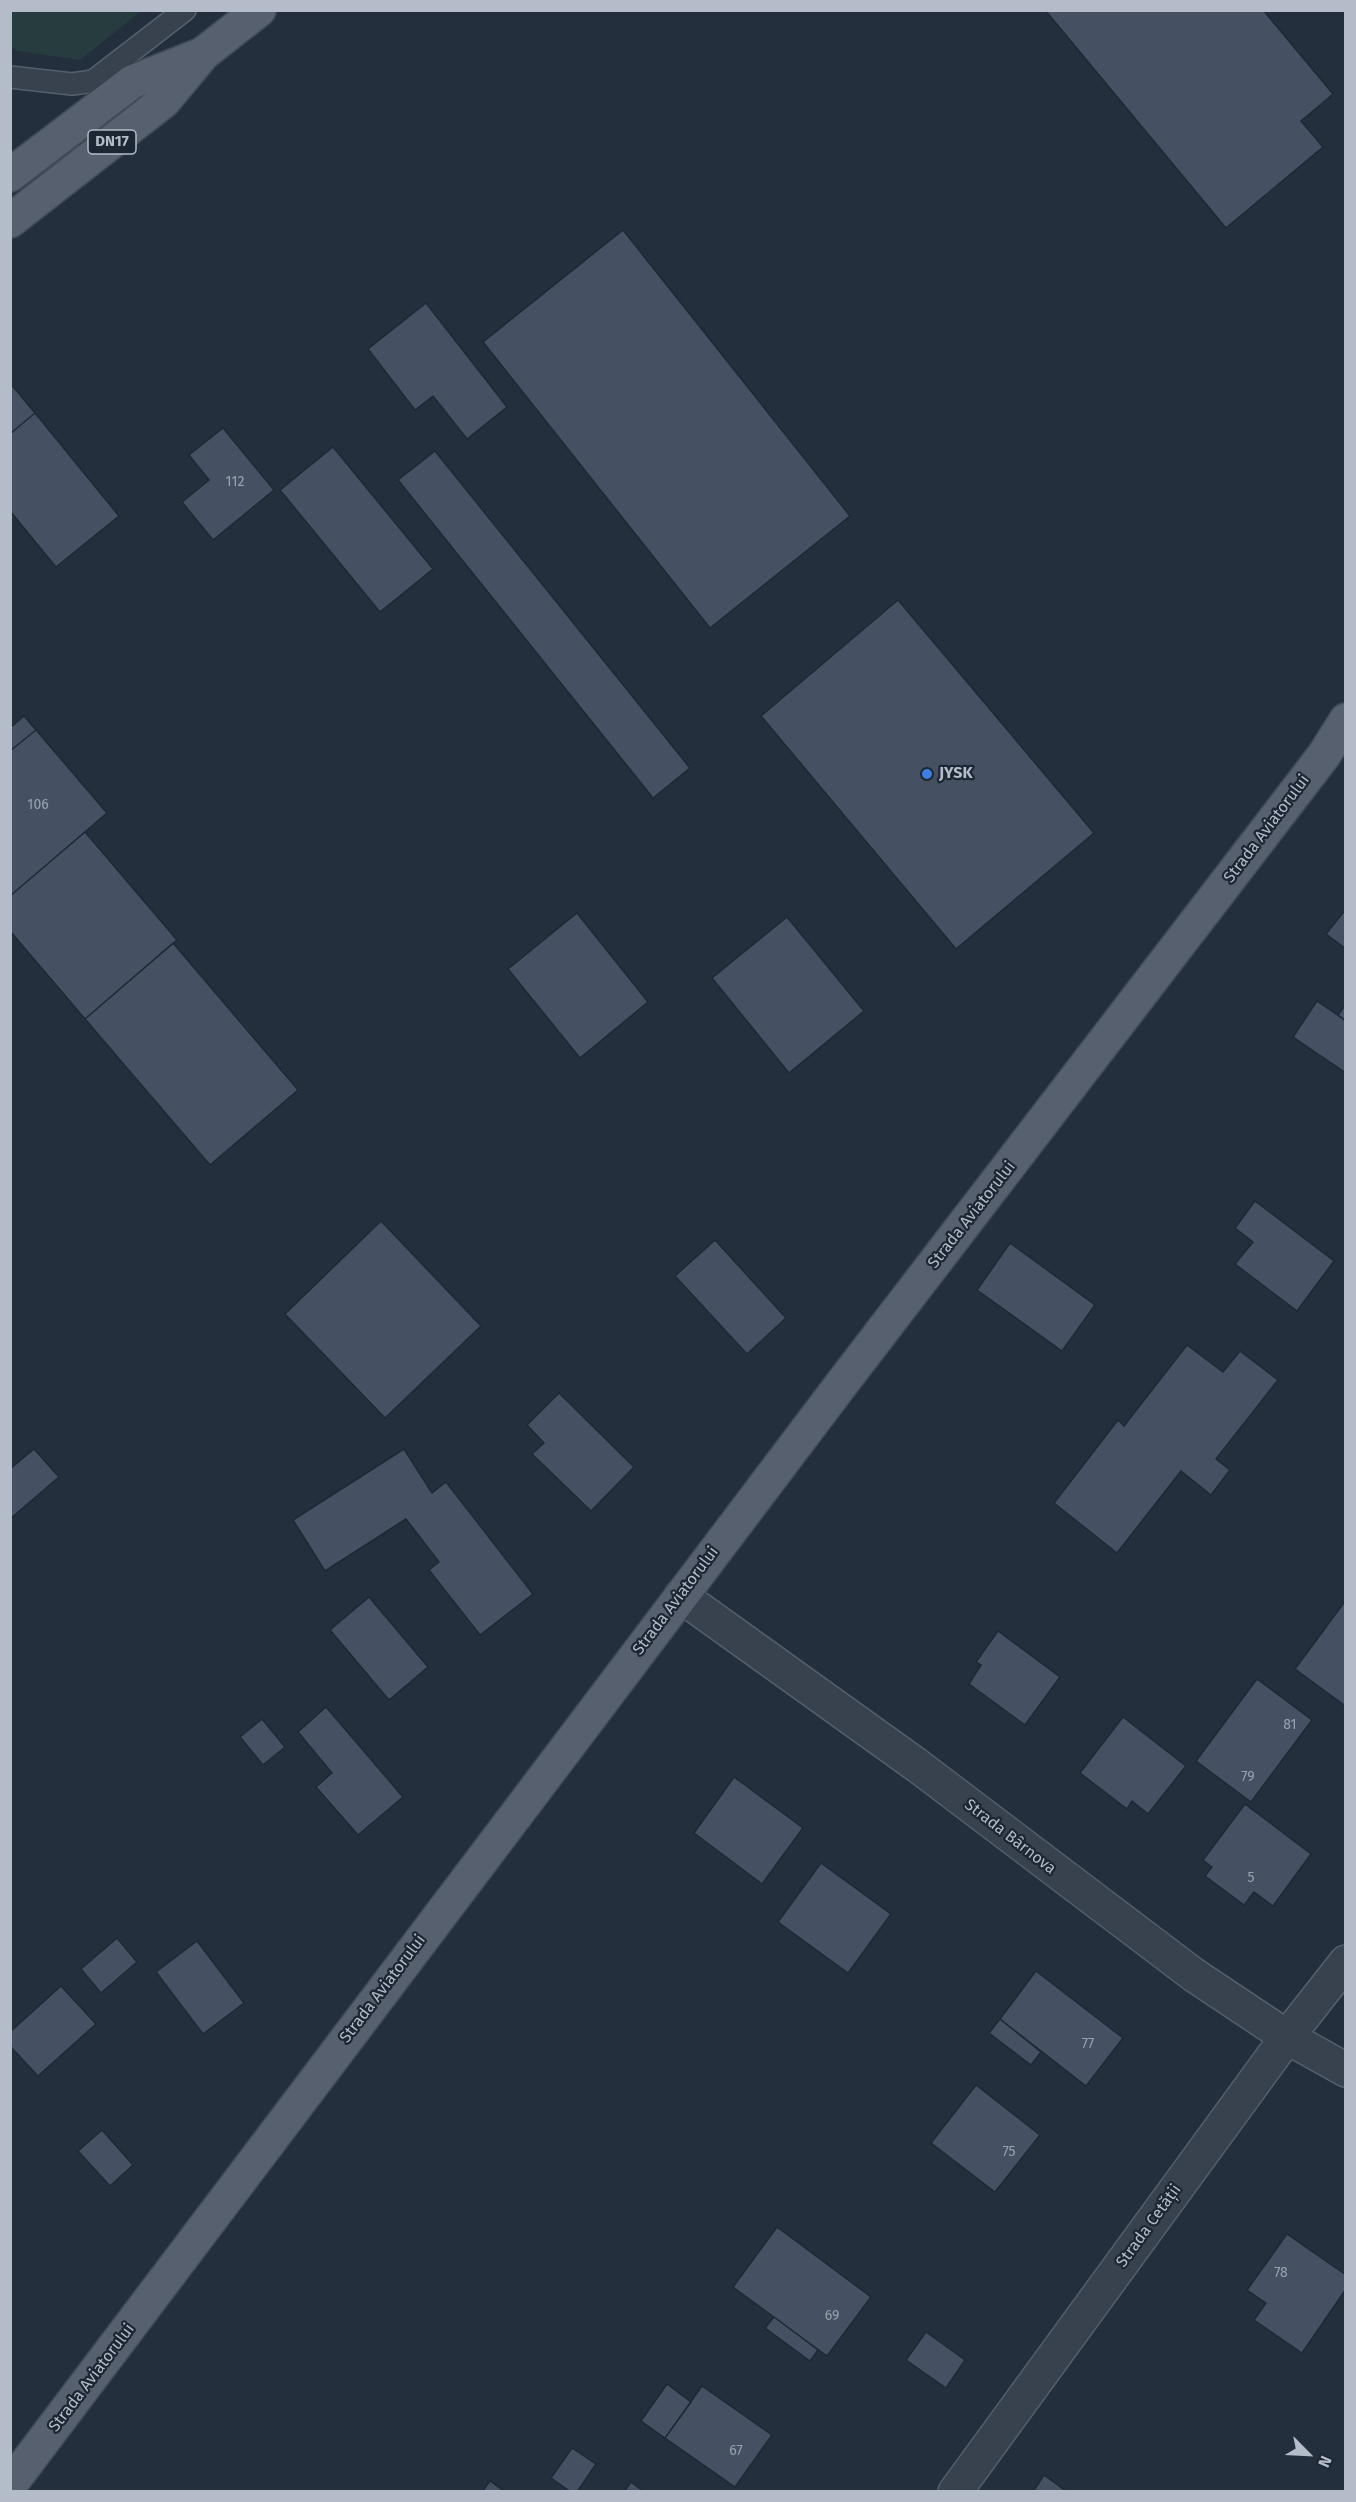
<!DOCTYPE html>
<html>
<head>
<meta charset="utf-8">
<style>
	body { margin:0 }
	#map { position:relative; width:1356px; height:2502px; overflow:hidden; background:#242f3e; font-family:"Fira Sans",sans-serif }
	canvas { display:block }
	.frame { position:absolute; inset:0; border:12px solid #b4bcc9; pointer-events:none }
	.north { position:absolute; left:1278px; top:2424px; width:60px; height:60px; -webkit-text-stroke:4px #1d2633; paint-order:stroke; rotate:114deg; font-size:16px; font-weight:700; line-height:24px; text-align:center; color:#b4bcc9 }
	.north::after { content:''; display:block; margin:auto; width:21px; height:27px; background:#b4bcc9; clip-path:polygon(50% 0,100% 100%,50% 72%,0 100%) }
</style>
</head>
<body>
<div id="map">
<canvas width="1356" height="2502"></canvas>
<div class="frame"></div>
<div class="north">N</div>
</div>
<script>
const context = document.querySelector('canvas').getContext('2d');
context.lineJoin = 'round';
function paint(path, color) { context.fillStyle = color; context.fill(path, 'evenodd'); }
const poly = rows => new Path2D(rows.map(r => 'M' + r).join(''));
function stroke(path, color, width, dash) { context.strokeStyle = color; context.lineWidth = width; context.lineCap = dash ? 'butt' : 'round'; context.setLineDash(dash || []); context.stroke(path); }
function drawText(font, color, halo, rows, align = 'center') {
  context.font = font + ' "Fira Sans",sans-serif'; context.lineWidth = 4.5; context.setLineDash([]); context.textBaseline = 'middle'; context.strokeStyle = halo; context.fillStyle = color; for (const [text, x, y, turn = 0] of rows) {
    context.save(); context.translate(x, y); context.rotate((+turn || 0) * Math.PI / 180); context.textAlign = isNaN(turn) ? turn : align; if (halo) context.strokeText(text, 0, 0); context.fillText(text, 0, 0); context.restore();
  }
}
const green = poly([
	[11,10,141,10,141,11,80,60,18,51,11,47]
]);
const building = poly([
	[1045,10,1263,10,1333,94,1301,121,1323,147,1226,228,1045,10],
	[623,230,850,516,710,628,483,342,623,230],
	[426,303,507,407,467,439,433,396,415,410,368,349,426,303],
	[10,383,35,413,10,434,10,383],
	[35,413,119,516,56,567,10,511,10,434,35,413],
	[223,428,274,490,213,540,182,502,209,480,189,455,223,428],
	[333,447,433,569,380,612,280,490,333,447],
	[435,451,690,768,653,798,398,480,435,451],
	[898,600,1094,833,956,949,761,716,898,600],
	[24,716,36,730,10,751,10,728,24,716],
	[36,730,107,813,10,896,10,751,36,730],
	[85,832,177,940,85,1019,10,931,10,896,85,832],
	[1346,909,1346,949,1326,934,1346,909],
	[577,913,648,1002,580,1058,508,969,577,913],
	[787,917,864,1011,789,1073,712,978,787,917],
	[173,943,298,1090,210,1165,85,1019,173,943],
	[1317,1001,1346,1021,1346,1073,1293,1037,1317,1001],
	[1346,1004,1346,1021,1338,1015,1346,1004],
	[1255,1201,1334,1261,1297,1311,1235,1264,1253,1242,1235,1228,1255,1201],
	[381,1221,481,1326,385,1418,285,1314,381,1221],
	[715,1240,786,1318,747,1354,675,1276,715,1240],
	[1010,1243,1095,1305,1062,1351,977,1290,1010,1243],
	[1187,1345,1223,1372,1240,1351,1278,1380,1216,1459,1230,1470,1211,1495,1181,1471,1117,1553,1054,1503,1118,1420,1124,1426,1187,1345],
	[559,1393,634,1467,591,1511,532,1454,544,1443,527,1425,559,1393],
	[34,1449,59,1477,10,1519,10,1469,34,1449],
	[404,1449,432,1493,446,1482,533,1594,480,1635,429,1570,439,1562,406,1519,325,1571,293,1520,404,1449],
	[369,1597,428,1667,389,1700,330,1630,369,1597],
	[1346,1600,1346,1703,1344,1705,1295,1669,1346,1600],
	[998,1631,1060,1677,1025,1725,969,1684,981,1665,976,1662,998,1631],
	[1257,1679,1312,1720,1251,1802,1196,1761,1257,1679],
	[326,1707,403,1797,358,1835,316,1787,332,1773,298,1732,326,1707],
	[1123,1717,1186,1766,1148,1814,1132,1801,1127,1809,1080,1773,1123,1717],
	[262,1719,285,1747,263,1765,240,1737,262,1719],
	[734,1777,803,1828,762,1884,694,1833,734,1777],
	[1245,1804,1311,1854,1273,1906,1254,1892,1244,1905,1205,1876,1212,1867,1203,1860,1245,1804],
	[821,1863,891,1914,848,1973,778,1922,821,1863],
	[117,1938,137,1962,101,1993,81,1969,117,1938],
	[197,1941,244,2003,203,2034,156,1972,197,1941],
	[1036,1971,1123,2038,1086,2086,1000,2019,1036,1971],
	[61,1986,96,2024,38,2076,10,2046,10,2032,61,1986],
	[1000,2019,1041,2052,1031,2065,989,2033,1000,2019],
	[976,2085,1040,2135,995,2192,931,2143,976,2085],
	[102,2130,133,2165,110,2186,78,2151,102,2130],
	[777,2227,871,2297,827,2356,733,2287,777,2227],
	[1287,2234,1346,2275,1346,2289,1302,2353,1254,2320,1266,2303,1247,2290,1287,2234],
	[774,2317,818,2350,810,2361,765,2328,774,2317],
	[926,2332,965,2360,946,2388,906,2360,926,2332],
	[667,2384,691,2402,665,2438,641,2421,667,2384],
	[702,2386,772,2435,735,2487,665,2438,702,2386],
	[572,2448,596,2464,577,2492,571,2492,551,2478,572,2448],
	[1044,2475,1067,2492,1033,2492,1044,2475],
	[490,2481,505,2492,482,2492,490,2481],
	[631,2482,644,2492,624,2492,631,2482]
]);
const service = poly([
	[10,77,72,84,93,81,185,10]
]);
const minor = poly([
	[681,1596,918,1766,1194,1975,1287,2037,1346,2070],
	[955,2492,1287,2037,1346,1962]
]);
const primary = poly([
	[10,175,132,82,200,55],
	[10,221,164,101,204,53,259,10],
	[10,2485,840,1386,1324,755,1346,720]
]);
const markers = [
	[927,774,6,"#3f7fe0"]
];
const numberNames = [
	["112",235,482],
	["106",38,805],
	["81",1290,1725],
	["79",1248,1777],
	["5",1251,1878],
	["77",1088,2044],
	["75",1009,2152],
	["78",1281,2273],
	["69",832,2316],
	["67",736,2451]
];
const shields = [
	[112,142,48]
];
const shieldNames = [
	["DN17",112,142]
];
const poiNames = [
	["JYSK",939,774]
];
const streetNames = [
	["Strada Aviatorului",1267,829,-53],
	["Strada Aviatorului",972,1215,-52],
	["Strada Aviatorului",676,1601,-53],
	["Strada Bârnova",1010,1837,38],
	["Strada Aviatorului",383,1989,-53],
	["Strada Cetății",1149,2226,-54],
	["Strada Aviatorului",92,2378,-53]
];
paint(green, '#263c3f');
paint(building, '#455162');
stroke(building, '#1f2835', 1.5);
stroke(service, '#565f6c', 24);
stroke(minor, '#565f6c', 36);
stroke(primary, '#414a57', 36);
stroke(service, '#38414e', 21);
stroke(minor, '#38414e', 33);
stroke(primary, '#56606e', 33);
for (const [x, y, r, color] of markers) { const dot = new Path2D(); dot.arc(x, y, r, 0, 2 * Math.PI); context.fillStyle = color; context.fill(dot); stroke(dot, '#1d2633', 2); }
drawText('14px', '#98a1af', null, numberNames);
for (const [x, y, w] of shields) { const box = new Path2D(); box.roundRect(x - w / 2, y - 12, w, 24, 4.5); context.fillStyle = '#1d2633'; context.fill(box); stroke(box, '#b4bcc9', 1.5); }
drawText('bold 15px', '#b4bcc9', null, shieldNames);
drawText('bold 16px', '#b4bcc9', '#1d2633', poiNames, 'left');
drawText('16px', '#b4bcc9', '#1d2633', streetNames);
</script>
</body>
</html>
